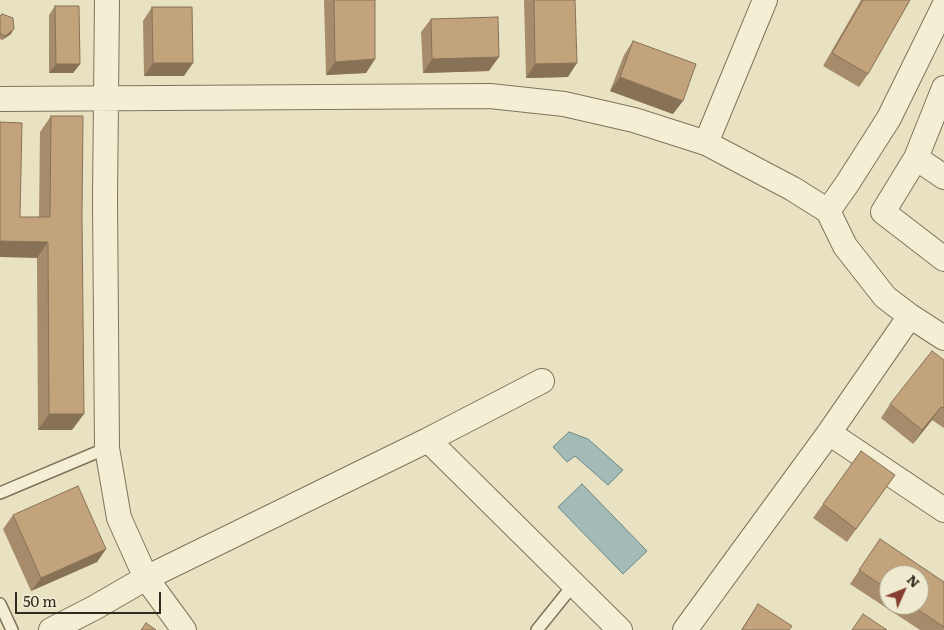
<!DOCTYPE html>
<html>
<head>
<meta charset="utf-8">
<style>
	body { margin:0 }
	#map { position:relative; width:944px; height:630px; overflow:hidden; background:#e8e2c2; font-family:Literata,serif }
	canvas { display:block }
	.north { position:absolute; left:879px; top:565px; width:50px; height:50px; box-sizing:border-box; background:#f0ebd0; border:1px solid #a49e89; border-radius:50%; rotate:46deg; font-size:14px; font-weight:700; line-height:20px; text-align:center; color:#312a1e }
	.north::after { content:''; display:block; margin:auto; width:18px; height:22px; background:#873e32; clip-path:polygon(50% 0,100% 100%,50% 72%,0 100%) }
	.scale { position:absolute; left:15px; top:592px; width:146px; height:22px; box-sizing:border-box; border:2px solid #312a1e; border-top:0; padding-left:6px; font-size:15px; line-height:18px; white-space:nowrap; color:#312a1e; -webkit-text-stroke:4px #f0ebd0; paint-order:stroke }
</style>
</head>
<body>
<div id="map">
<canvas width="944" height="630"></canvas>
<div class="north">N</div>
<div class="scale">50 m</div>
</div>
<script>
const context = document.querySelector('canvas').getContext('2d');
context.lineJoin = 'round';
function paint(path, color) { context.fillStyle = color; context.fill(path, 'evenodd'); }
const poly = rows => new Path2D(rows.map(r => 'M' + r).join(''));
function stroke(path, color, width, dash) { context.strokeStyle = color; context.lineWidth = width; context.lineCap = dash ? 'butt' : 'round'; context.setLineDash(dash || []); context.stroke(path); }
const water = poly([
	[569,432,588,439,623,470,608,485,575,456,567,462,553,447,569,432],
	[582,484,647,551,623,574,558,507,582,484]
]);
const lane = poly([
	[0,493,107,448],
	[0,604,12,630],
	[537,630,574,584]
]);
const street = poly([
	[107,0,105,199,107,448,119,518,146,578,184,630],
	[944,88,916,158,883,212,944,259],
	[0,99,490,96,564,104,634,120,706,143,793,189,828,211,845,246,885,297,910,316,944,338],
	[706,143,765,0],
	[916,158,944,177],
	[828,211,847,184,889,118,944,6],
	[829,433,944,510],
	[428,440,620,630],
	[51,630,94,608,146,578,428,440,542,381],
	[685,630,829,433,910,316]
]);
const wall = poly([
	[324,0,375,0,375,59,366,73,326,75],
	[524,0,575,0,568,77,526,78],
	[861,0,910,0,868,74,859,87,823,66],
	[55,6,80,64,73,73,49,73,49,15],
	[152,7,184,76,144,76,143,21],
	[0,16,11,34,2,40,0,39],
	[431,19,489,71,423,73,421,32],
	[633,41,673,114,610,91,624,55],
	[51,116,72,430,38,430,37,258,20,217,39,217,40,132],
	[944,360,944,428,932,420,913,444,881,418,890,404],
	[861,451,895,475,847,542,813,518],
	[13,515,106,549,97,562,31,591,3,529],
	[880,539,944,582,944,630,920,630,850,584],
	[889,575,919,605,889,605],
	[758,604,789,630,741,630]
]);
const shadedWall = poly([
	[14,29,11,34,2,40,5,36],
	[499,57,489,71,423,73,432,59],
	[375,59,366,73,326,75,335,62],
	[153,63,193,63,184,76,144,76],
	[577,63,568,77,526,78,535,64],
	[56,64,80,64,73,73,49,73],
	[620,77,683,101,673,114,610,91],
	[0,241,48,242,37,258,0,257],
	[941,407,932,420,913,444,922,430],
	[49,414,84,414,72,430,38,430],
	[106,549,97,562,31,591,41,578]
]);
const building = poly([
	[334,0,375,0,375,59,335,62,334,0],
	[534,0,575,0,577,63,535,64,534,0],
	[863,0,910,0,868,74,832,53,863,0],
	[55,6,79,6,80,64,56,64,55,6],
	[152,7,192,7,193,63,153,63,152,7],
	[2,14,13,18,14,29,5,36,0,33,0,16,2,14],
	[498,17,499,57,432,59,431,19,498,17],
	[633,41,696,64,683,101,620,77,633,41],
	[51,116,83,116,82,217,84,414,49,414,48,242,0,241,0,122,22,123,20,217,50,217,51,116],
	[932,351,944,360,944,408,941,407,922,430,890,404,932,351],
	[861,451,895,475,856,529,823,504,861,451],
	[78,486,106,549,41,578,13,515,78,486],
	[880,539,944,582,944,627,911,605,919,605,919,575,889,575,889,590,859,570,880,539],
	[758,604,792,626,789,630,742,630,758,604],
	[863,614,887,630,852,630,863,614],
	[146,623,156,630,141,630,146,623]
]);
paint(water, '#a3bbb7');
stroke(water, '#6c8784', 1);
stroke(lane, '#7f735b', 14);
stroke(street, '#7f735b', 26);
stroke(lane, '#f4efd4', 11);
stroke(street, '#f4efd4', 24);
paint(wall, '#a78c6b');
paint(shadedWall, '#887257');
paint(building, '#c2a37c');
stroke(building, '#887257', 1);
</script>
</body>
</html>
